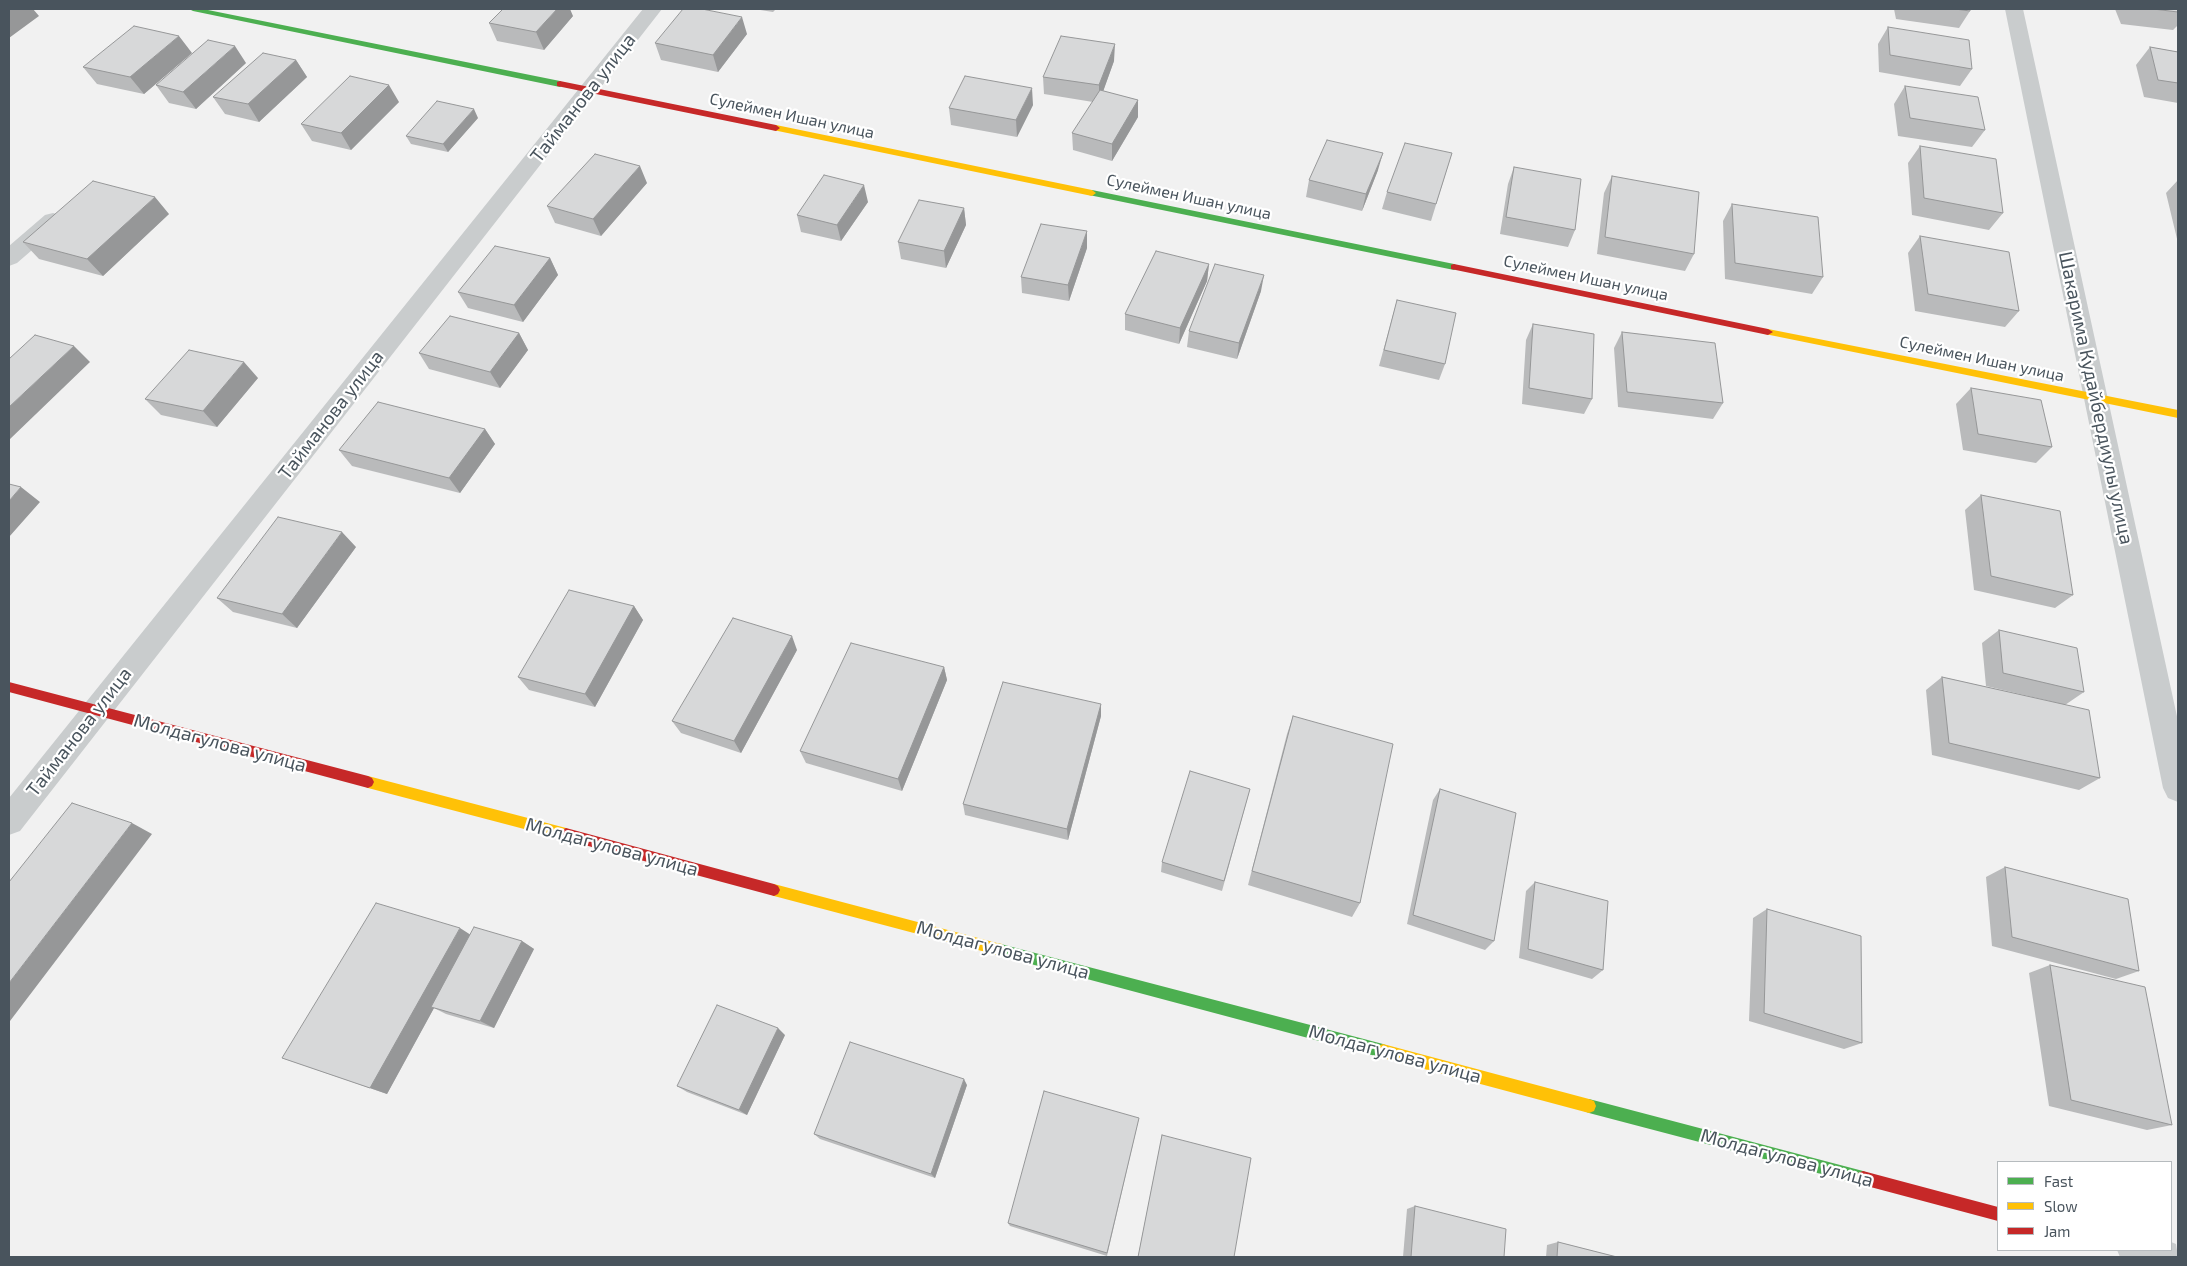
<!DOCTYPE html>
<html>
<head>
<meta charset="utf-8">
<style>
	body { margin:0 }
	#map { position:relative; width:2187px; height:1266px; overflow:hidden; background:#f1f1f1; font-family:"Exo 2",sans-serif }
	canvas { display:block }
	.frame { position:absolute; inset:0; border:10px solid #49545d; pointer-events:none }
	.legend { position:absolute; left:1997px; top:1161px; width:175px; height:90px; box-sizing:border-box; background:#fff; border:1px solid #b6bbbe; margin:0; padding:6px 9px; list-style:none; font-size:15px; color:#49545d }
	.legend li { display:flex; align-items:center; gap:10px; height:25px }
	.legend b { width:25px; border:1px solid #b6bbbe }
</style>
</head>
<body>
<div id="map">
<canvas width="2187" height="1266"></canvas>
<div class="frame"></div>
<ul class="legend">
<li><b style="height:6px;background:#4caf50"></b>Fast</li>
<li><b style="height:6px;background:#ffc107"></b>Slow</li>
<li><b style="height:6px;background:#c62828"></b>Jam</li>
</ul>
</div>
<script>
const context = document.querySelector('canvas').getContext('2d');
context.lineJoin = 'round';
const poly = rows => new Path2D(rows.map(r => 'M' + r).join(''));
function paint(path, color) { context.fillStyle = color; context.fill(path, 'evenodd'); }
function stroke(path, color, width, dash) { context.strokeStyle = color; context.lineWidth = width; context.lineCap = dash ? 'butt' : 'round'; context.setLineDash(dash || []); context.stroke(path); }
function drawText(font, color, halo, rows, align = 'center') {
  context.font = font + ' "Exo 2",sans-serif'; context.lineWidth = 4.5; context.setLineDash([]); context.textBaseline = 'middle'; context.strokeStyle = halo; context.fillStyle = color; for (const [text, x, y, turn = 0] of rows) {
    context.save(); context.translate(x, y); context.rotate((+turn || 0) * Math.PI / 180); context.textAlign = isNaN(turn) ? turn : align; if (halo) context.strokeText(text, 0, 0); context.fillText(text, 0, 0); context.restore();
  }
}
const street = poly([
	[643,9,662,9,20,831,9,835,9,798,643,9],
	[2005,9,2023,9,2178,721,2178,802,2168,798,2163,788,2005,9],
	[53,213,61,215,64,220,61,225,17,263,9,266,9,246,45,215,53,213],
	[2171,1242,2176,1244,2178,1257,2120,1257,2117,1250,2171,1250,2171,1242]
]);
const fast = poly([
	[189,9,203,9,560,81,564,84,560,87,193,11,189,9],
	[1092,190,1454,264,1459,267,1454,270,1089,195,1088,193,1092,190],
	[997,943,1383,1044,1388,1046,1390,1051,1388,1056,1383,1058,997,955,992,954,990,949,992,944,997,943],
	[1589,1099,1863,1171,1868,1173,1870,1178,1868,1183,1863,1185,1589,1113,1584,1111,1582,1106,1584,1101,1589,1099]
]);
const slow = poly([
	[776,125,1092,190,1096,193,1092,196,773,130,772,128,776,125],
	[1768,329,2178,410,2178,418,1765,334,1765,330,1768,329],
	[368,776,566,828,570,830,572,834,570,838,566,840,368,788,364,786,362,782,364,778,368,776],
	[774,884,997,943,1002,944,1004,949,1002,954,997,955,774,896,770,894,768,890,770,886,774,884],
	[1383,1044,1589,1099,1594,1101,1596,1106,1594,1111,1589,1113,1383,1058,1378,1056,1376,1051,1378,1046,1383,1044]
]);
const jam = poly([
	[560,81,776,125,780,128,776,131,557,86,557,82,560,81],
	[1454,264,1768,329,1773,332,1768,335,1451,269,1451,265,1454,264],
	[9,682,368,776,372,778,374,782,372,786,368,788,9,692,9,682],
	[566,828,774,884,778,886,780,890,778,894,774,896,566,840,562,838,560,834,562,830,566,828],
	[1863,1171,1998,1207,1998,1221,1863,1185,1858,1183,1856,1178,1858,1173,1863,1171]
]);
const wall = poly([
	[754,9,776,9,773,12],
	[1894,9,1970,9,1970,11,1959,28,1896,19],
	[2115,9,2178,9,2178,25,2173,30,2121,24],
	[573,16,544,50,497,41,489,23],
	[1888,27,1972,69,1960,86,1879,72,1878,44],
	[747,34,718,72,661,60,655,43],
	[2150,47,2178,52,2178,103,2144,97,2136,65],
	[192,53,144,94,97,84,83,67],
	[296,60,307,77,259,122,225,114,213,97],
	[1114,61,1103,91,1138,100,1138,117,1112,161,1073,150,1072,133,1093,102,1044,94,1043,77],
	[246,63,196,109,169,103,156,85],
	[1905,86,1985,130,1972,147,1898,136,1894,104],
	[399,102,351,150,312,141,301,124],
	[1033,105,1017,137,951,125,949,108],
	[478,118,448,152,411,144,406,136],
	[1920,146,2003,213,1989,230,1912,215,1908,163],
	[1452,153,1431,221,1382,209,1387,192],
	[1514,167,1575,230,1568,247,1500,234,1508,184],
	[1378,170,1362,211,1306,197,1309,180],
	[1612,176,1694,254,1685,271,1597,254,1604,193],
	[2178,180,2178,243,2166,193],
	[647,183,601,236,555,223,547,206],
	[868,202,841,241,801,232,797,215],
	[1732,204,1823,277,1812,294,1725,279,1723,221],
	[964,208,966,225,946,268,901,259,898,242],
	[169,214,103,276,39,259,23,242],
	[1920,236,2019,311,2005,327,1915,311,1908,253],
	[1087,248,1069,301,1022,293,1021,277],
	[550,258,558,275,523,322,468,308,458,292],
	[1209,264,1207,281,1179,344,1125,330,1125,314],
	[1261,291,1237,359,1187,347,1189,331],
	[1397,300,1445,364,1439,380,1379,366],
	[1533,324,1592,399,1584,414,1522,404,1526,340],
	[1622,332,1723,403,1713,419,1618,407,1614,348],
	[519,333,528,350,500,388,429,369,419,353],
	[258,378,217,427,161,415,145,399],
	[1971,388,2052,447,2036,463,1963,450,1956,404],
	[485,429,495,444,460,493,352,466,339,450],
	[1981,495,2073,595,2055,608,1974,590,1965,510],
	[356,547,297,628,233,612,217,598],
	[634,606,643,620,595,707,529,690,518,677],
	[1999,630,2084,692,2065,705,2100,778,2079,790,1932,755,1926,690,1942,677,2062,704,1986,686,1982,643],
	[797,650,741,753,681,733,672,721],
	[944,667,947,680,902,791,806,763,800,751],
	[1101,704,1101,716,1068,840,965,815,963,804],
	[1293,716,1360,903,1352,917,1248,885,1287,734],
	[1250,789,1222,891,1161,872,1162,862],
	[1440,789,1494,941,1485,950,1407,924,1433,800],
	[2005,867,2139,971,2116,979,1992,946,1986,877],
	[1535,882,1603,970,1592,979,1519,958,1526,891],
	[1767,909,1862,1043,1844,1049,1749,1021,1753,918],
	[470,934,522,941,534,949,494,1028,446,1014,434,1008,387,1094,282,1058],
	[2050,965,2172,1125,2147,1130,2049,1106,2029,973],
	[785,1035,747,1115,687,1092,677,1086],
	[967,1085,935,1178,820,1139,814,1134],
	[1139,1118,1107,1256,1010,1226,1008,1223],
	[1162,1135,1234,1257,1138,1257],
	[1415,1206,1504,1257,1403,1257,1407,1209],
	[1558,1242,1617,1257,1546,1257,1547,1245]
]);
const shadedWall = poly([
	[11,9,33,9,39,16,9,38,9,10],
	[557,9,570,9,573,16,544,50,536,32],
	[742,17,747,34,718,72,713,55],
	[179,36,192,53,144,94,130,77],
	[1115,44,1114,61,1099,103,1099,85],
	[235,46,246,63,196,109,183,92],
	[296,60,307,77,259,122,248,104],
	[389,85,399,102,351,150,341,133],
	[1032,88,1033,105,1017,137,1016,120],
	[1138,100,1138,117,1112,161,1112,144],
	[474,109,478,118,448,152,443,144],
	[1383,153,1378,170,1362,211,1366,194],
	[640,166,647,183,601,236,593,219],
	[864,185,868,202,841,241,837,225],
	[155,197,169,214,103,276,87,259],
	[964,208,966,225,946,268,944,251],
	[1087,231,1087,248,1069,301,1068,285],
	[550,258,558,275,523,322,514,305],
	[1209,264,1207,281,1179,344,1180,328],
	[1264,275,1261,291,1237,359,1239,343],
	[519,333,528,350,500,388,490,372],
	[74,346,90,362,9,440,9,407],
	[244,362,258,378,217,427,203,411],
	[485,429,495,444,460,493,449,478],
	[21,487,40,502,9,537,9,501],
	[342,532,356,547,297,628,282,614],
	[634,606,643,620,595,707,585,694],
	[792,636,797,650,741,753,734,741],
	[944,667,947,680,902,791,898,779],
	[1101,704,1101,716,1068,840,1067,829],
	[132,823,152,834,10,1021,9,1021,9,983],
	[460,928,474,937,431,1007,434,1008,387,1094,370,1088],
	[522,941,534,949,494,1028,480,1021],
	[778,1028,785,1035,747,1115,739,1110],
	[964,1079,967,1085,935,1178,931,1174]
]);
const building = poly([
	[503,9,557,9,536,32,489,23,503,9],
	[683,9,702,9,742,17,713,55,655,43,683,9],
	[1955,9,1970,9,1970,11,1955,9],
	[2153,9,2178,9,2178,12,2153,9],
	[134,26,179,36,130,77,83,67,134,26],
	[1888,27,1969,40,1972,69,1890,55,1888,27],
	[1061,36,1115,44,1099,85,1043,77,1061,36],
	[208,40,235,46,183,92,156,85,208,40],
	[2150,47,2178,52,2178,83,2158,80,2150,47],
	[263,53,296,60,248,104,213,97,263,53],
	[350,76,389,85,341,133,301,124,350,76],
	[965,76,1032,88,1016,120,949,108,965,76],
	[1905,86,1978,97,1985,130,1910,118,1905,86],
	[1100,90,1138,100,1112,144,1072,133,1100,90],
	[437,101,474,109,443,144,406,136,437,101],
	[1327,140,1383,153,1366,194,1309,180,1327,140],
	[1405,143,1452,153,1436,204,1387,192,1405,143],
	[1920,146,1996,159,2003,213,1924,198,1920,146],
	[595,154,640,166,593,219,547,206,595,154],
	[1514,167,1581,179,1575,230,1506,217,1514,167],
	[824,175,864,185,837,225,797,215,824,175],
	[1612,176,1699,192,1694,254,1605,237,1612,176],
	[93,181,155,197,87,259,23,242,93,181],
	[919,200,964,208,944,251,898,242,919,200],
	[1732,204,1818,217,1823,277,1735,263,1732,204],
	[1041,224,1087,231,1068,285,1021,277,1041,224],
	[1920,236,2009,252,2019,311,1928,294,1920,236],
	[495,246,550,258,514,305,458,292,495,246],
	[1156,251,1209,264,1180,328,1125,314,1156,251],
	[1215,264,1264,275,1239,343,1189,331,1215,264],
	[1397,300,1456,313,1445,364,1384,350,1397,300],
	[450,316,519,333,490,372,419,353,450,316],
	[1533,324,1594,334,1592,399,1529,388,1533,324],
	[1622,332,1715,343,1723,403,1627,392,1622,332],
	[35,335,74,346,9,407,9,359,35,335],
	[189,350,244,362,203,411,145,399,189,350],
	[1971,388,2041,400,2052,447,1978,434,1971,388],
	[378,402,485,429,449,478,339,450,378,402],
	[9,484,21,487,9,501,9,484],
	[1981,495,2060,511,2073,595,1991,576,1981,495],
	[278,517,342,532,282,614,217,598,278,517],
	[569,590,634,606,585,694,518,677,569,590],
	[733,618,792,636,734,741,672,721,733,618],
	[1999,630,2077,648,2084,692,2003,673,1999,630],
	[851,643,944,667,898,779,800,751,851,643],
	[1942,677,2089,710,2100,778,1949,743,1942,677],
	[1003,682,1101,704,1067,829,963,804,1003,682],
	[1293,716,1393,744,1360,903,1252,871,1293,716],
	[1190,771,1250,789,1224,881,1162,862,1190,771],
	[1440,789,1516,813,1494,941,1413,915,1440,789],
	[72,803,132,823,9,983,9,882,72,803],
	[2005,867,2128,899,2139,971,2012,937,2005,867],
	[1535,882,1608,901,1603,970,1528,949,1535,882],
	[376,903,460,928,370,1088,282,1058,376,903],
	[1767,909,1861,936,1862,1043,1764,1013,1767,909],
	[474,927,522,941,480,1021,431,1007,474,927],
	[2050,965,2145,987,2172,1125,2071,1100,2050,965],
	[717,1005,778,1028,739,1110,677,1086,717,1005],
	[850,1042,964,1079,931,1174,814,1134,850,1042],
	[1044,1091,1139,1118,1107,1253,1008,1223,1044,1091],
	[1162,1135,1251,1158,1234,1257,1138,1257,1162,1135],
	[1415,1206,1506,1229,1504,1257,1411,1257,1415,1206],
	[1558,1242,1617,1257,1557,1257,1558,1242]
]);
const farStreetnames = [
	["Сулеймен Ишан улица",792,116,12],
	["Сулеймен Ишан улица",1189,197,12],
	["Сулеймен Ишан улица",1586,278,12],
	["Сулеймен Ишан улица",1982,359,12]
];
const streetNames = [
	["Тайманова улица",583,98,-52],
	["Шакарима Кудайбердиулы улица",2096,398,78],
	["Тайманова улица",331,415,-52],
	["Тайманова улица",79,732,-52],
	["Молдагулова улица",220,743,15],
	["Молдагулова улица",612,847,15],
	["Молдагулова улица",1003,950,15],
	["Молдагулова улица",1395,1054,15],
	["Молдагулова улица",1787,1158,15]
];
paint(street, '#c9cccd');
paint(fast, '#4caf50');
paint(slow, '#ffc107');
paint(jam, '#c62828');
paint(wall, '#b9babb');
paint(shadedWall, '#969798');
paint(building, '#d7d8d9');
stroke(building, '#969798', 1);
drawText('16px', '#49545d', '#fff', farStreetnames);
drawText('19px', '#49545d', '#fff', streetNames);
</script>
</body>
</html>
